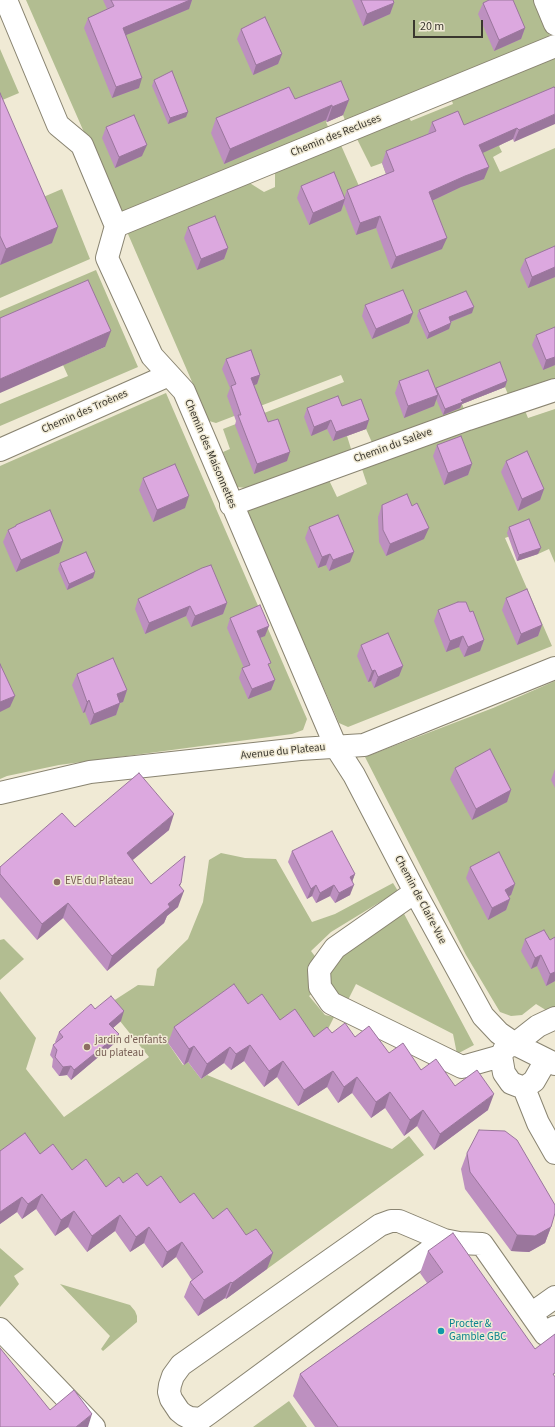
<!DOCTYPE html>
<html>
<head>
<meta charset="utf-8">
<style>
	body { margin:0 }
	#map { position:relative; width:555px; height:1427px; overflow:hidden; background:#f0ead5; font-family:"Source Sans 3",sans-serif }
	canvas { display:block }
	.scale { position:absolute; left:413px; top:20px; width:70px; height:18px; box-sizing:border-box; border:2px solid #3a372f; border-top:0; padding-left:5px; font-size:12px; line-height:14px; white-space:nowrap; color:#3a372f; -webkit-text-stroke:3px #f0ead5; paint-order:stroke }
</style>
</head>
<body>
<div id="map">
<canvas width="555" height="1427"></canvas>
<div class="scale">20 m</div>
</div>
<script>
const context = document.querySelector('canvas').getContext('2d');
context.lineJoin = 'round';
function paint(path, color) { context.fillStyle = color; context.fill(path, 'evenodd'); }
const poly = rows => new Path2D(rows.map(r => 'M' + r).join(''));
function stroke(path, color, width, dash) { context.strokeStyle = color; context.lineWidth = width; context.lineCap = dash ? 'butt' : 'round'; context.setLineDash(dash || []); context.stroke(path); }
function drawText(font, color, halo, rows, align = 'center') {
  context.font = font + ' "Source Sans 3",sans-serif'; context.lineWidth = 3; context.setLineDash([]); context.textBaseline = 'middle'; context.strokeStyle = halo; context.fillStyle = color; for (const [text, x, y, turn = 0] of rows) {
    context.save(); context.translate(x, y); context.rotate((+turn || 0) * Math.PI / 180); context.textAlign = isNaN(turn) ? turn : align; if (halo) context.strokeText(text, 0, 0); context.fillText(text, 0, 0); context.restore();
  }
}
const green = poly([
	[26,0,536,0,550,33,548,39,346,123,343,115,326,122,329,129,126,215,119,212],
	[0,49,19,93,0,101],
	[555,53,555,110,499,146,502,152,493,157,500,172,555,148,555,381,509,397,505,387,462,404,466,414,374,447,366,429,347,436,352,452,246,488,237,487,223,452,230,449,223,429,344,382,341,375,216,423,209,421,128,234,131,227,245,180,264,192,275,187,275,167,340,143,370,211,389,183,382,163,371,167,356,137,408,116,411,121,453,104,450,95],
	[62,189,90,259,0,298,0,265,34,201],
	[96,270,138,367,0,426,0,404,68,376,63,365,105,347,0,331,0,311],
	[166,393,307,719,303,730,292,734,59,765,7,776,0,779,0,466],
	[524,408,528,418,555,409,555,563,549,549,538,554,529,529,505,538,552,646,348,727,339,723,247,512,251,505,328,478,337,497,367,484,361,466],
	[555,681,555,1010,549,1012,536,1004,522,1015,511,1016,500,1012,466,955,365,757,493,708],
	[221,853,245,858,276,859,312,922,335,914,393,883,398,891,331,932,311,951,317,959,314,992,309,996,325,1015,334,1017,321,1043,168,1043,183,1065,188,1062,201,1079,207,1075,392,1149,409,1136,424,1155,267,1269,260,1258,118,1198,0,1163,0,991,36,1038,26,1069,64,1117,149,1057,107,1005,138,985,154,986,157,969,188,939,203,902,209,860],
	[402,910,474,1045,457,1054,453,1034,356,984,347,1002,340,998,329,986,327,971,338,958],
	[4,939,24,959,0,980,0,940],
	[0,1248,24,1269,14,1276,19,1284,0,1307],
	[60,1284,130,1305,135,1311,137,1316,137,1322,103,1351,101,1349,110,1336],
	[289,1401,307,1427,253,1427]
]);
const minor = poly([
	[6,0,58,125,82,145,116,226,107,258,152,356,184,391,336,747,354,775,415,892,483,1016,499,1033,515,1044,555,1064],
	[545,0,555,24],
	[116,226,555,46],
	[0,450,169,375],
	[231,505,468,419,555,390],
	[0,793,90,772,300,749,364,745,555,668],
	[415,892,335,948,319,970,320,987,331,1003,462,1067,501,1056],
	[546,1060,534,1081,524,1088,511,1083,504,1073,501,1056,505,1048,515,1044,538,1026,555,1018],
	[524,1088,538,1123,555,1153],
	[444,1240,459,1243,482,1244,545,1334,555,1327],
	[531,1314,555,1297],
	[0,1329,94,1427],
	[196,1427,201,1419,208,1414,444,1240,399,1221,391,1221,380,1225,181,1365,173,1376,170,1385,169,1392,171,1399,179,1411,184,1415,190,1418,201,1419]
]);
const wall = poly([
	[103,0,192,0,189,9,126,35,139,88,112,98,84,28,88,18,107,9],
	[352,0,393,0,394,3,390,14,363,26],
	[483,3,525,28,521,39,494,51,478,14],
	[241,29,282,54,278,64,253,75,237,39],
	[154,80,188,112,186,117,168,124,152,86],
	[554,87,514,142,513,139,482,153,484,179,461,187,432,201,442,249,391,269,376,228,356,235,344,204,341,211,309,225,297,198,301,186,344,198,347,190,386,174,382,163,386,151,428,134,432,122,464,125],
	[0,93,52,243,0,265],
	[295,99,349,100,343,115,327,122,326,120,224,164,211,133,216,118],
	[106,127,142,156,115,168,102,138],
	[188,227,228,248,224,259,197,270,184,238],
	[555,246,555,277,528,288,520,270,525,259],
	[365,305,409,323,372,339,362,316],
	[419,310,472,313,451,322,451,323,449,329,427,339,417,316],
	[555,327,555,365,543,370,532,345,536,335],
	[226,359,260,375,257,384,254,385,268,422,287,461,254,474,235,425,236,421,227,396,230,388,222,369],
	[399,381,436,390,436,388,507,381,505,387,462,404,460,408,443,415,436,399,434,406,404,418,395,393],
	[342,406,369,420,366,429,333,441,327,429,311,436,304,417,307,408],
	[437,445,472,464,468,475,444,485,433,456],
	[506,461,544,489,540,500,518,511,501,472],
	[143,478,185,508,153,522,139,490],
	[382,505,424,539,386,556,379,542,378,517],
	[16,525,63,541,59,553,16,572,3,542,8,530,15,527],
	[309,527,350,562,329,571,326,565,318,568,305,538],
	[509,527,538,554,517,561,507,533],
	[60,563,95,572,93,578,67,590,58,569],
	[506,598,542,625,538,636,517,645,502,610],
	[138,599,227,603,223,614,191,627,186,616,145,634,135,609],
	[438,610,470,612,484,640,480,651,464,657,459,647,446,652,434,621],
	[230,618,265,636,260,638,269,667,275,680,271,690,248,699,239,678,242,668,244,668,227,628],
	[361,645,403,666,399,676,374,688,371,681,368,682,357,656],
	[77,674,127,690,123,702,120,703,116,715,90,725,85,712,83,713,72,685],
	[455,768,511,790,507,802,472,820,450,779],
	[555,769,555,788,551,780],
	[75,827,169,830,132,860,151,884,181,883,180,886,178,907,167,916,164,923,107,971,63,918,37,940,0,897,0,867],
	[292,851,355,874,352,881,350,895,335,903,330,896,316,903,312,896,307,899,288,862],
	[470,867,515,884,511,895,509,896,510,899,506,910,488,920,466,878],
	[555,937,555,981,546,986,537,966,531,969,521,951,525,939,550,940],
	[248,1004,314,1037,332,1033,355,1037,389,1053,455,1086,488,1110,434,1150,417,1126,404,1136,385,1108,371,1118,352,1093,338,1103,327,1087,298,1106,277,1077,264,1087,244,1061,231,1070,224,1063,201,1079,188,1062,184,1065,168,1043,174,1027],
	[95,1009,121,1021,113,1028,115,1043,71,1080,67,1075,59,1076,52,1067,53,1059,50,1055,53,1045,56,1043,55,1042,59,1032],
	[0,1151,40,1154,106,1187,123,1183,147,1186,213,1219,267,1269,226,1299,225,1298,198,1316,184,1297,190,1282,192,1280,176,1257,162,1268,144,1243,130,1252,115,1231,87,1252,68,1227,55,1236,36,1209,22,1219,17,1212,0,1224],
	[467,1153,551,1227,545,1243,529,1252,511,1251,465,1189,461,1169],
	[428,1251,555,1427,315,1427,293,1396,300,1374,427,1283,420,1273]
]);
const shadedWall = poly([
	[187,0,192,0,189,9,119,38,123,28],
	[394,3,390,14,363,26,367,14],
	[525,28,521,39,494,51,499,40],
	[282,54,278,64,253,75,256,65],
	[142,78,139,88,112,98,116,87],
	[349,100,343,115,327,122,332,107],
	[332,105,326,120,224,164,230,149],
	[188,112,186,117,168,124,170,118],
	[555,114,555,124,514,142,519,130],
	[517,128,513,139,474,157,479,145],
	[147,145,142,156,115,168,119,157],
	[489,167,484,179,461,187,425,204,429,192,465,176],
	[345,199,341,211,309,225,313,213],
	[380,216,376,228,356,235,360,223],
	[58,227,52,243,0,265,6,249],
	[447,238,442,249,391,269,396,257],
	[228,248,224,259,197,270,201,259],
	[555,267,555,277,528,288,532,277],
	[474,307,472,313,447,323,449,317],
	[413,313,409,323,372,339,376,329],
	[451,323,449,329,427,339,429,333],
	[111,331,105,347,0,393,0,379],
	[555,357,555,365,543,370,546,360],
	[260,375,257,384,248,388,251,378],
	[507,381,505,387,462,404,460,408,443,415,445,409,461,400],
	[438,395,434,406,404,418,408,406],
	[331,420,327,429,311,436,314,427],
	[369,420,366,429,333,441,336,432],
	[290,452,287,461,254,474,257,464],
	[472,464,468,475,444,485,448,473],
	[544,489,540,500,518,511,522,499],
	[189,496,185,508,153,522,157,510],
	[429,528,424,539,386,556,390,544],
	[63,541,59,553,16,572,21,560],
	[541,548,538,554,517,561,519,555],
	[354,552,350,562,329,571,333,560],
	[330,554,326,565,318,568,322,557],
	[95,572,93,578,67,590,69,584],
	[227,603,223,614,191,627,195,616],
	[190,606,186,616,145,634,149,623],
	[542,625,538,636,517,645,521,634],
	[269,626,265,636,254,640,257,631],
	[463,636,459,647,446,652,450,641],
	[484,640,480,651,464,657,468,647],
	[403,666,399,676,374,688,378,677],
	[375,670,371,681,368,682,372,671],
	[275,680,271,690,248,699,252,689],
	[127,690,123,702,113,705,117,694],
	[15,696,10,707,0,712,0,702],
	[89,700,85,712,83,713,87,702],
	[120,703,116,715,90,725,94,714],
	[511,790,507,802,472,820,476,809],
	[174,814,169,830,122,869,127,853],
	[355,874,351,885,350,877],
	[181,883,175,898,184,891,178,907,167,916,164,923,107,971,112,956,168,904,179,885],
	[515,884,511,895,501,901,505,890],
	[316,885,312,896,307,899,311,889],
	[334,885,330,896,316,903,320,893],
	[354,885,350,895,335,903,339,893],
	[510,899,506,910,488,920,492,908],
	[68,903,63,918,37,940,42,924],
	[541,955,537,966,531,969,535,958],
	[555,972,555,981,546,986,550,974],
	[124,1011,121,1021,106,1034,109,1024],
	[119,1034,115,1043,71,1080,74,1070],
	[250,1045,244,1061,231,1070,236,1054],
	[194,1046,188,1062,184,1065,189,1049],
	[230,1047,224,1063,201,1079,207,1064],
	[283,1061,277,1077,264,1087,269,1071],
	[71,1066,67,1075,59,1076,63,1067],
	[333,1071,327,1087,298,1106,304,1090],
	[357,1077,352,1093,338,1103,344,1087],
	[390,1092,385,1108,371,1118,376,1102],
	[494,1094,488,1110,434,1150,440,1134],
	[423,1110,417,1126,404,1136,410,1120],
	[42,1194,36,1209,22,1219,28,1204],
	[22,1197,17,1212,0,1224,0,1212],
	[74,1211,68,1227,55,1236,61,1220],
	[120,1215,115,1231,87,1252,92,1236],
	[149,1227,144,1243,130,1252,136,1237],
	[551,1227,545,1243,529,1252,511,1251,517,1235],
	[182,1242,176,1257,162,1268,167,1252],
	[273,1253,267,1269,226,1299,232,1283],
	[231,1282,225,1298,198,1316,204,1300],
	[92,1414,88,1427,76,1427]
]);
const building = poly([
	[111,0,190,0,123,28,142,78,116,87,88,18,114,6,111,0],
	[361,0,393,0,394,3,367,14,361,0],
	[489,0,513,0,525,28,499,40,483,3,489,0],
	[265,17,282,54,256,65,241,29,265,17],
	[172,71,188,112,170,118,154,80,172,71],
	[341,81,349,100,332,107,332,105,230,149,216,118,289,87,295,99,341,81],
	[554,87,555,88,555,114,519,130,517,128,479,145,489,167,465,176,429,192,447,238,396,257,380,216,360,223,347,190,394,171,386,151,436,131,432,122,458,111,464,125,554,87],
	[0,93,58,227,6,249,0,236,0,93],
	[134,115,147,145,119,157,106,127,134,115],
	[334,172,345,199,313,213,301,186,334,172],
	[215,216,228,248,201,259,188,227,215,216],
	[555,246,555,267,532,277,525,259,555,246],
	[88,280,111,331,0,379,0,318,88,280],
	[403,290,413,313,376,329,365,305,403,290],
	[466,291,474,307,449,317,451,323,429,333,419,310,466,291],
	[555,327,555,357,546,360,536,335,555,327],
	[251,350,260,375,251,378,268,422,278,419,290,452,257,464,238,415,241,415,231,386,236,384,226,359,251,350],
	[500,362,507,381,461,400,463,402,445,409,436,388,500,362],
	[428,370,438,395,408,406,399,381,428,370],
	[338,396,342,406,361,399,369,420,336,432,331,420,314,427,307,408,338,396],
	[461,436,472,464,448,473,437,445,461,436],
	[527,451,544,489,522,499,506,461,527,451],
	[175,464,189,496,157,510,143,478,175,464],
	[407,494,412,506,417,503,429,528,390,544,383,530,382,505,407,494],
	[50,510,63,541,21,560,8,530,16,526,16,525,50,510],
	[338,515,354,552,333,560,330,554,322,557,309,527,338,515],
	[529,519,541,548,519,555,509,527,529,519],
	[86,552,95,572,69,584,60,563,86,552],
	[211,565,227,603,195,616,190,606,149,623,138,599,202,568,211,565],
	[527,589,542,625,521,634,506,598,527,589],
	[458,602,466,602,470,612,473,611,484,640,468,647,463,636,450,641,438,610,458,602],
	[260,605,269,626,257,631,271,663,268,664,275,680,252,689,242,668,250,665,230,618,260,605],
	[388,633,403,666,378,677,375,670,372,671,361,645,388,633],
	[113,658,127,690,117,694,120,703,94,714,89,700,87,702,77,674,113,658],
	[0,664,15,696,0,702,0,664],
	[490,749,511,790,476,809,455,768,490,749],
	[139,773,174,814,127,853,151,884,185,856,181,883,179,885,184,891,168,904,170,907,112,956,68,903,42,924,0,874,0,867,62,813,75,827,139,773],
	[332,831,355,874,350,877,354,885,339,893,334,885,320,893,316,885,311,889,292,851,332,831],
	[499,852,515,884,505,890,510,899,492,908,470,867,499,852],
	[544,930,550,940,555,937,555,972,550,974,541,955,535,958,525,939,544,930],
	[234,984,248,1004,262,994,280,1020,295,1009,314,1037,327,1027,332,1033,345,1023,355,1037,369,1026,389,1053,403,1043,421,1070,436,1059,455,1086,477,1070,494,1094,440,1134,423,1110,410,1120,390,1092,376,1102,357,1077,344,1087,333,1071,304,1090,283,1061,269,1071,250,1045,236,1054,230,1047,207,1064,194,1046,189,1049,174,1027,234,984],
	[111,996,124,1011,109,1024,119,1034,74,1070,71,1066,63,1067,55,1057,57,1050,53,1045,63,1037,59,1032,91,1004,95,1009,111,996],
	[479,1130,505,1131,517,1140,555,1205,555,1213,551,1227,535,1236,517,1235,470,1172,467,1153,479,1130],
	[25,1133,40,1154,53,1144,72,1170,86,1159,106,1187,119,1177,123,1183,137,1173,147,1186,161,1176,180,1203,194,1193,213,1219,227,1208,246,1235,256,1229,273,1253,232,1283,231,1282,204,1300,190,1282,203,1272,182,1242,167,1252,149,1227,136,1237,120,1215,92,1236,74,1211,61,1220,42,1194,28,1204,22,1197,0,1212,0,1151,25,1133],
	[453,1233,535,1349,555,1334,555,1373,553,1374,555,1377,555,1427,338,1427,300,1374,443,1272,428,1251,453,1233],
	[0,1348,50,1410,74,1390,92,1414,76,1427,0,1427,0,1348]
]);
const markers = [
	[57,882,4,"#8d6e63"],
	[87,1047,4,"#8d6e63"],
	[441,1331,4,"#0f9aa8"]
];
const streetNames = [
	["Chemin des Recluses",336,136,-22],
	["Chemin des Troènes",85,412,-24],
	["Chemin du Salève",393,446,-20],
	["Chemin des Maisonnettes",210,454,67],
	["Avenue du Plateau",283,752,-6],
	["Chemin de Claire-Vue",420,900,62]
];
const educationNames = [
	["EVE du Plateau",65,882],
	["jardin d'enfants",95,1041],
	["du plateau",95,1054]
];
const cultureNames = [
	["Procter &",449,1325],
	["Gamble GBC",449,1338]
];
paint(green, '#b2bd91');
stroke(minor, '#898471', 24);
stroke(minor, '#fff', 22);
paint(wall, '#bd90c0');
paint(shadedWall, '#9a769c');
paint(building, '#dca8df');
stroke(building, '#9a769c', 1);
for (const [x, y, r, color] of markers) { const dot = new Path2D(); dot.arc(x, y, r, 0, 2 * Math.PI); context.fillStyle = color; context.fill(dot); stroke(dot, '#f0ead5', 1.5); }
drawText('11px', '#3a372f', '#f0ead5', streetNames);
drawText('11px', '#785e54', '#f0ead5', educationNames, 'left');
drawText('11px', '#0d838f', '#f0ead5', cultureNames, 'left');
</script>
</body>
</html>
